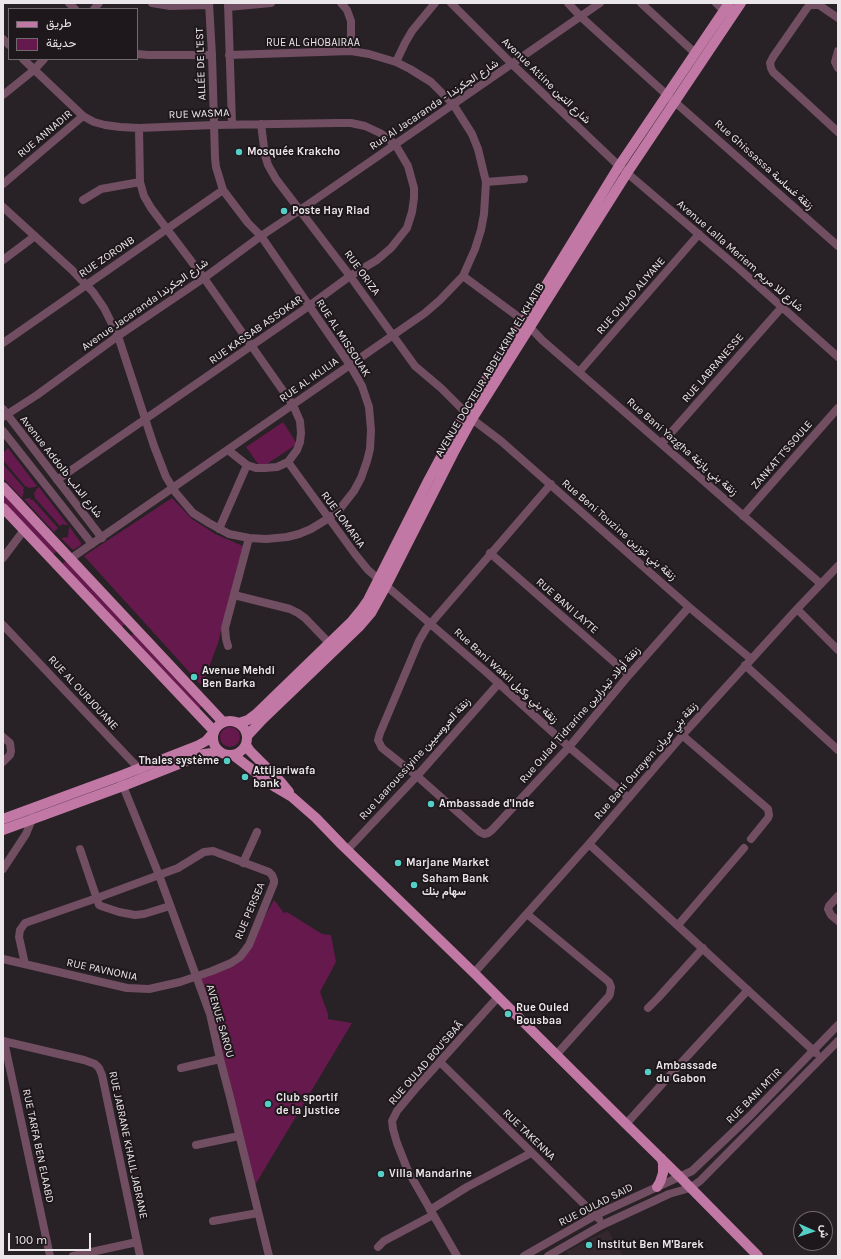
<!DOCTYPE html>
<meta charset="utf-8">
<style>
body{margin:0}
#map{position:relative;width:841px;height:1259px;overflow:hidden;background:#282125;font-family:Karla,Vazirmatn,sans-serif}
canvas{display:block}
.frame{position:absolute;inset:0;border:4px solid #ebe6e9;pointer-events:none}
.legend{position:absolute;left:8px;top:8px;width:130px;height:52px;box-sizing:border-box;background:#1e171b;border:1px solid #706a6d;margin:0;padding:5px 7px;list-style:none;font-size:12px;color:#ebe6e9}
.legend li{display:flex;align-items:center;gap:8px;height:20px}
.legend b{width:20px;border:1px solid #706a6d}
.north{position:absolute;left:793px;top:1211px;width:40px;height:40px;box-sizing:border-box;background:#1e171b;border:1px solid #706a6d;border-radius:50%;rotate:93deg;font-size:11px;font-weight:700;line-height:16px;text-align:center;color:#ebe6e9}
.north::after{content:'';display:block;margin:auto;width:14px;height:18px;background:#55cec6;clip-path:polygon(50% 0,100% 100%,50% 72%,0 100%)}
.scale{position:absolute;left:8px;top:1233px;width:83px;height:18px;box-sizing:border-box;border:2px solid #ebe6e9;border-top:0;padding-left:5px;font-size:12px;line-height:14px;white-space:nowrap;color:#ebe6e9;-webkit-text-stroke:3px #1e171b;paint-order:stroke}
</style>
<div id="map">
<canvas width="841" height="1259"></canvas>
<div class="frame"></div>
<ul class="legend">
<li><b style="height:5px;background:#c178a4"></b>طريق</li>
<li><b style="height:11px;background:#66194d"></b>حديقة</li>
</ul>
<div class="north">ش</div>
<div class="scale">100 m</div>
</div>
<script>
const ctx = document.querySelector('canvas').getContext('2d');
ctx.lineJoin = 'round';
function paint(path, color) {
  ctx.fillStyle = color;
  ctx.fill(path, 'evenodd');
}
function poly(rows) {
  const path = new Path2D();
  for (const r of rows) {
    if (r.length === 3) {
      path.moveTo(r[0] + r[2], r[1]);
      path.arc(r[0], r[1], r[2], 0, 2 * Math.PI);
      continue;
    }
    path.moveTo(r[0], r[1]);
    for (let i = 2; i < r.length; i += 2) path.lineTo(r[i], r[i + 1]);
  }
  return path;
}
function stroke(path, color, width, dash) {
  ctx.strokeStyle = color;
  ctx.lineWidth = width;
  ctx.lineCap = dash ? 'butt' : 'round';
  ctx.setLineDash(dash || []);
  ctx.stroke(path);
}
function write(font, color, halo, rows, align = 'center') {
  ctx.font = font + ' Karla,Vazirmatn,sans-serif';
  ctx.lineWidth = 4;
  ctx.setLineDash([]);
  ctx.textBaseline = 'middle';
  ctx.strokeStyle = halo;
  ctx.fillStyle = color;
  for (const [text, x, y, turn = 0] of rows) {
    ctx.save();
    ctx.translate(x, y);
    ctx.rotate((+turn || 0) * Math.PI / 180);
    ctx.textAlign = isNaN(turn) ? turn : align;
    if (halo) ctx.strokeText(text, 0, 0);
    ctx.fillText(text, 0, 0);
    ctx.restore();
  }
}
const built = poly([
 [608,1230,623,1256,568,1256,567,1251]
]);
const green = poly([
 [283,422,297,444,261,468,246,447],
 [8,448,37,486,35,487,29,488,27,486,26,487,3,460,4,452],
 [3,464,24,488,23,490,24,492,22,498,3,478],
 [39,487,68,525,65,525,63,524,60,526,35,498,34,493,36,491,36,489],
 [3,493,58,551,52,555,3,502],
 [30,498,31,500,33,500,58,528,54,532,24,499],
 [172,498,192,519,215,534,243,546,218,643,202,686,84,556],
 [69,526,81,543,81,545,73,550,61,538,68,537],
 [67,560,126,623,121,628,62,564],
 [135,632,203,705,198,709,130,637],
 [230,737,10],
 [274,900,284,913,287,912,322,934,331,935,336,962,320,992,328,1014,328,1019,352,1023,255,1185,200,979,240,960]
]);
const minor = poly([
 [69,3,75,9],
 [152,3,170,6,209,5],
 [228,3,232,124],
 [341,3,347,10,351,21,351,51],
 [451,3,512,64,619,166,737,267,838,357],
 [568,3,580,16,667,95,838,246],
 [641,3,695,53],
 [716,3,724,11],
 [228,7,271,3],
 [94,9,99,3],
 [838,18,819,5,810,5,807,8,773,57,770,63,771,68,773,72,838,132],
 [3,39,9,45],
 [838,51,835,62,838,68],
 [137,54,148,55,212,55],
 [23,59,83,116,94,122,105,125,120,127,139,128,214,125,337,123,351,123,365,126,380,133,395,144,408,166,414,188,414,198,412,212,407,228,391,248,377,260,350,276,309,306,57,480],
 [396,62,405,43,412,31,435,3],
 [3,95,34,70,44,59],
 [261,124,265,155,268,165,276,179,350,276,415,366,441,388,472,419,501,441,689,607,751,659],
 [139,128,140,182,144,196,151,208,204,278,293,405,300,421,301,433,300,442,297,450,288,462,277,467,265,468,256,468,247,465,228,450],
 [486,182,524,179],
 [3,184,83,116],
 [83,200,101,189,140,182],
 [3,207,72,270,93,292,104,308,118,336,154,446,166,477,176,493,193,513,209,523,229,534,249,538,266,539,287,537,299,534,311,529,329,518,339,510,354,491,361,478,367,461,370,449,371,430,369,407,362,386,350,365,261,236,248,223,223,190,216,167,215,158,212,55,209,3],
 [3,260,35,236],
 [463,276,524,321,542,340,697,475,821,584],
 [3,343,223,190],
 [579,372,699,234],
 [3,409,102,538],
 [3,417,37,395,118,336,204,278,261,236,300,210,600,3],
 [3,431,92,544],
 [662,443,782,307],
 [288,462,355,554,368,570,485,671,569,747,629,798],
 [551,484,426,629,419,641,380,733,378,740,382,748,417,776,480,832,484,834,488,833,492,830,569,747,629,675,689,607],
 [743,516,838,408],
 [219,529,247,465],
 [490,553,629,675],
 [3,558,24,530],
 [70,559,425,313,440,300,463,276,475,249,481,230,484,214,486,182,478,149,472,134,453,104,431,82,410,69,396,62,369,54,351,51,229,55],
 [234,595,290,609,298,613,305,618,333,647],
 [797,609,838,650],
 [3,625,142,772],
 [228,646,226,639,225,628,249,538],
 [745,665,838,750],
 [682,735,768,809,769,815,768,818,751,839],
 [3,737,10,743,11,751,10,755,3,762],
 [121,781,159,875,210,1014,220,1059,230,1097,269,1256],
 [589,844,816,1053],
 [80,849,99,905,101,906,119,912,135,915,144,914,170,906],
 [348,849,417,776,499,683],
 [243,863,257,832],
 [3,869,26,834,33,817],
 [838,896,829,906,828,909,831,915,838,921],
 [527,914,609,982,611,987,610,994,609,996,556,1055],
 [678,925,744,848],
 [3,959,127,988,149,989,180,982,212,971,231,963,240,957,249,945,274,883,274,880,272,875,269,872,213,851,204,852,178,868,97,898,25,923,20,930,19,937,25,964],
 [474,973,589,844,687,730,797,609,838,566],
 [648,1008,658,998,703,948],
 [3,1041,84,1060,95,1064,99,1068,102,1075,140,1256],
 [4,1041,50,1256],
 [440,1062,599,1219],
 [181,1068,220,1059],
 [626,1124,682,1062,748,990],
 [196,1145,239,1136],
 [430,1210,467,1187,531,1153],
 [213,1221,258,1213],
 [378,1247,384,1241,433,1215],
 [73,1256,137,1242],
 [457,1256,408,1171,397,1143,393,1129,392,1121,397,1111,417,1087,498,997],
 [524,1256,596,1215,692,1171,751,1115,838,1025],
 [548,1256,602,1225,669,1194,690,1188,700,1181,838,1041]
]);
const major = poly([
 [3,487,223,722],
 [3,508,214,731],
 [230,738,17],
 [239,723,248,720,256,714,352,621,361,610,368,600,429,479,465,412,524,321,619,166,729,3],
 [247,736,261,721,359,627,371,613,386,586,455,450,472,419,627,173,741,3],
 [246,745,250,751,280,781,289,792],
 [233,755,275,787,292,797,316,818,342,845,474,973,626,1124,680,1177,758,1256],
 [3,819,120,776,197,746,206,741,213,733],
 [3,830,123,786,204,754,220,752],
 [657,1187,660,1182,663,1173,663,1163,661,1158]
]);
const markers = [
 [239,152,4,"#55cec6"],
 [284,211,4,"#55cec6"],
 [194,677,4,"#55cec6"],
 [227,761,4,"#55cec6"],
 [245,777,4,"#55cec6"],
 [431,804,4,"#55cec6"],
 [398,863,4,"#55cec6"],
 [414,885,4,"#55cec6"],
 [508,1014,4,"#55cec6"],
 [648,1072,4,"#55cec6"],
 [268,1104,4,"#55cec6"],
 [381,1174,4,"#55cec6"],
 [589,1245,4,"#55cec6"]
];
const streetNames = [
 ["RUE AL GHOBAIRAA",313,43],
 ["ALLÉE DE L'EST",201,64,-92],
 ["Avenue Attine شارع التين",546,81,44],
 ["Rue Al Jacaranda - شارع الجكرندا",434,105,-34],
 ["RUE WASMA",199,114,-2],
 ["RUE ANNADIR",45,134,-40],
 ["Rue Ghissassa زنقة غساسة",764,165,42],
 ["Avenue Lalla Meriem شارع للا مريم",740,256,41],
 ["RUE ZORONB",107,257,-34],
 ["RUE ORIZA",362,273,54],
 ["RUE OULAD ALIYANE",631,296,-49],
 ["Avenue Jacaranda شارع الجكرندا",145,305,-35],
 ["RUE KASSAB ASSOKAR",256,330,-35],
 ["RUE AL MISSOUAK",343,338,57],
 ["RUE LABRANESSE",713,368,-49],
 ["AVENUE DOCTEUR ABDELKRIM EL KHATIB",490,370,-59],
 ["RUE AL IKLILIA",309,380,-35],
 ["Rue Bani Yazgha زنقة بني يازغة",682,447,41],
 ["ZANKAT T'SSOULE",782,455,-49],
 ["Avenue Addolb شارع الدلب",61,467,52],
 ["RUE LOMARIA",343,520,54],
 ["Rue Beni Touzine زنقة بني توزين",619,530,41],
 ["RUE BANI LAYTE",567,606,41],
 ["Rue Bani Wakil زنقة بني وكيل",506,676,42],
 ["RUE AL OURJOUANE",83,693,47],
 ["Rue Oulad Tidrarine زنقة أولاد تيدرارين",580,715,-49],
 ["Rue Laaroussiyine زنقة العروسيين",415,759,-48],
 ["Rue Bani Ourayen زنقة بني عريان",646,761,-49],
 ["RUE PERSEA",250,911,-67],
 ["RUE PAVNONIA",102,970,12],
 ["AVENUE SAROU",220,1021,74],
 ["RUE OULAD BOU'SBAÂ",426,1063,-49],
 ["RUE BANI MTIR",754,1096,-45],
 ["RUE TAKENNA",529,1135,44],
 ["RUE JABRANE KHALIL JABRANE",128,1145,78],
 ["RUE TARFA BEN ELAABD",38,1146,78],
 ["RUE OULAD SAID",596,1205,-27]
];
const poiNames = [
 ["Mosquée Krakcho",247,152],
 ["Poste Hay Riad",292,211],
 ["Avenue Mehdi",202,671],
 ["Ben Barka",202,684],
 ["Thales système",219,761,"right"],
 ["Attijariwafa",253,771],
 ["bank",253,784],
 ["Ambassade d'Inde",439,804],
 ["Marjane Market",406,863],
 ["Saham Bank",422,879],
 ["سهام بنك",422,892],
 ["Rue Ouled",516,1008],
 ["Bousbaa",516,1021],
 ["Ambassade",656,1066],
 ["du Gabon",656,1079],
 ["Club sportif",276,1098],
 ["de la justice",276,1111],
 ["Villa Mandarine",389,1174],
 ["Institut Ben M'Barek",597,1245]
];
paint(built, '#34272e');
paint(green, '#66194d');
stroke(minor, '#724e63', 8);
stroke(major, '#c178a4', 10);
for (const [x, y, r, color] of markers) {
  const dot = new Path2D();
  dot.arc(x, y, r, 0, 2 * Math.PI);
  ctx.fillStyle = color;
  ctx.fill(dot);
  stroke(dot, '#1e171b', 1.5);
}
write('11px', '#ebe6e9', '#1e171b', streetNames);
write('bold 11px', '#ebe6e9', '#1e171b', poiNames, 'left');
</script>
